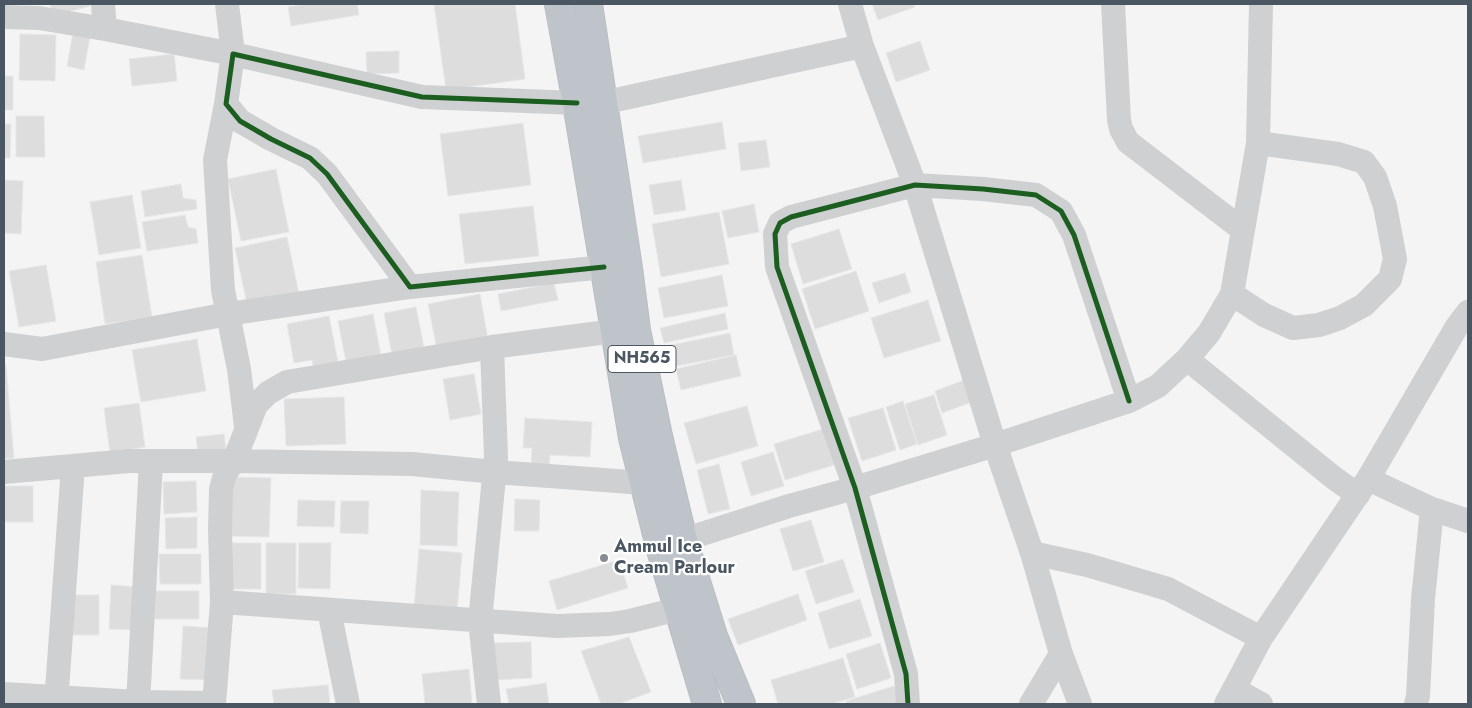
<!DOCTYPE html>
<style>
body{margin:0}
#map{position:relative;width:1472px;height:708px;overflow:hidden;background:#f4f4f4;font-family:Jost,sans-serif}
canvas{display:block}
.frame{position:absolute;inset:0;border:5px solid #4a5661;pointer-events:none}
</style>
<div id="map">
<canvas width="1472" height="708"></canvas>
<div class="frame"></div>
</div>
<script>
const ctx = document.querySelector('canvas').getContext('2d');
ctx.lineJoin = 'round';
function paint(path, color) {
  ctx.fillStyle = color;
  ctx.fill(path, 'evenodd');
}
function poly(rows) {
  const path = new Path2D();
  for (const r of rows) {
    path.moveTo(r[0], r[1]);
    for (let i = 2; i < r.length; i += 2) path.lineTo(r[i], r[i + 1]);
  }
  return path;
}
function stroke(path, color, width, dash) {
  ctx.strokeStyle = color;
  ctx.lineWidth = width;
  ctx.lineCap = dash ? 'butt' : 'round';
  ctx.setLineDash(dash || []);
  ctx.stroke(path);
}
function write(font, color, halo, rows, align = 'center') {
  ctx.font = font + ' Jost,sans-serif';
  ctx.lineWidth = 4.5;
  ctx.setLineDash([]);
  ctx.textBaseline = 'middle';
  ctx.strokeStyle = halo;
  ctx.fillStyle = color;
  for (const [text, x, y, turn = 0] of rows) {
    ctx.save();
    ctx.translate(x, y);
    ctx.rotate((+turn || 0) * Math.PI / 180);
    ctx.textAlign = isNaN(turn) ? turn : align;
    if (halo) ctx.strokeText(text, 0, 0);
    ctx.fillText(text, 0, 0);
    ctx.restore();
  }
}
const building = poly([
 [50,4,89,4,90,6,53,16,50,4],
 [306,4,357,4,359,15,291,26,288,7,306,4],
 [434,4,515,4,525,79,446,90,434,4],
 [872,4,913,4,915,7,878,20,872,4],
 [73,33,90,37,84,70,67,66,73,33],
 [20,34,56,35,55,81,19,80,20,34],
 [920,41,930,70,896,82,886,53,920,41],
 [399,51,399,73,367,74,366,52,399,51],
 [174,54,177,81,132,86,129,59,174,54],
 [4,76,13,76,13,110,4,110,4,76],
 [16,116,44,116,45,157,16,157,16,116],
 [722,122,726,149,643,163,638,136,722,122],
 [523,123,531,185,448,196,440,134,523,123],
 [4,124,11,124,10,158,4,158,4,124],
 [766,140,770,167,741,171,738,143,766,140],
 [276,169,289,232,241,241,228,179,276,169],
 [4,180,23,181,21,234,4,233,4,180],
 [681,180,686,210,654,215,649,185,681,180],
 [181,184,183,198,196,200,197,209,145,217,141,191,181,184],
 [132,195,141,248,99,255,90,202,132,195],
 [754,204,759,232,728,238,722,211,754,204],
 [533,206,539,256,465,264,459,214,533,206],
 [719,212,729,264,661,277,652,224,719,212],
 [185,215,188,227,196,229,198,243,147,251,142,222,185,215],
 [839,229,852,269,803,284,791,244,839,229],
 [287,237,299,294,247,304,235,248,287,237],
 [142,255,152,317,105,324,96,262,142,255],
 [46,265,56,321,19,327,9,271,46,265],
 [856,271,869,311,815,329,802,289,856,271],
 [905,273,911,292,879,303,872,283,905,273],
 [722,275,728,306,664,318,658,288,722,275],
 [554,283,558,300,501,311,498,294,554,283],
 [480,294,488,340,437,349,428,304,480,294],
 [928,300,941,341,884,358,871,318,928,300],
 [416,307,425,353,393,360,384,313,416,307],
 [725,313,728,329,664,343,660,328,725,313],
 [373,314,381,356,346,362,338,321,373,314],
 [329,316,339,367,314,371,312,360,294,363,287,324,329,316],
 [730,333,734,355,671,367,667,346,730,333],
 [197,339,206,391,141,402,132,350,197,339],
 [736,355,741,376,681,390,676,369,736,355],
 [4,365,6,365,14,458,4,459,4,365],
 [474,374,481,414,450,420,443,379,474,374],
 [967,379,975,401,942,413,935,391,967,379],
 [934,395,947,435,918,445,905,404,934,395],
 [344,397,346,444,286,446,284,399,344,397],
 [903,401,917,444,900,450,886,407,903,401],
 [139,403,145,447,110,453,104,408,139,403],
 [747,406,758,446,696,464,684,423,747,406],
 [883,408,896,450,862,461,848,418,883,408],
 [525,418,592,422,590,457,550,455,549,468,531,467,532,448,523,448,525,418],
 [823,429,834,465,785,480,774,444,823,429],
 [224,434,226,450,198,452,196,437,224,434],
 [773,452,784,486,751,496,741,462,773,452],
 [719,464,730,509,708,514,697,470,719,464],
 [230,477,271,478,269,537,227,536,230,477],
 [196,481,197,512,164,514,163,482,196,481],
 [4,486,33,486,33,522,4,522,4,486],
 [421,490,459,492,457,546,420,545,421,490],
 [515,499,540,500,539,531,514,531,515,499],
 [298,500,335,501,334,527,297,526,298,500],
 [341,501,369,501,368,534,340,533,341,501],
 [197,517,197,548,166,549,165,518,197,517],
 [811,520,824,562,793,571,780,529,811,520],
 [232,543,261,543,261,589,232,589,232,543],
 [266,543,296,543,296,594,266,594,266,543],
 [299,543,331,543,330,589,298,588,299,543],
 [419,549,462,553,457,612,414,608,419,549],
 [159,554,201,554,201,584,160,584,159,554],
 [843,559,854,592,816,604,805,571,843,559],
 [619,560,628,588,557,610,549,581,619,560],
 [111,585,139,587,138,630,109,629,111,585],
 [155,591,199,591,199,619,155,619,155,591],
 [798,594,807,620,738,645,728,619,798,594],
 [71,595,99,595,99,635,70,635,71,595],
 [860,599,872,636,829,649,818,613,860,599],
 [183,626,216,628,213,680,180,679,183,626],
 [629,637,651,692,618,704,601,704,581,651,629,637],
 [531,642,532,678,493,680,491,643,531,642],
 [880,643,891,678,857,689,846,654,880,643],
 [843,658,855,697,832,704,778,704,771,680,843,658],
 [469,669,472,704,425,704,422,674,469,669],
 [546,683,549,704,509,704,506,689,546,683],
 [328,685,330,704,274,704,272,690,328,685],
 [894,686,900,704,847,704,846,701,894,686]
]);
const street = poly([
 [103,4,105,29],
 [850,4,862,46,915,185,995,445,1032,553,1061,654,1080,704],
 [1113,4,1119,120,1121,129,1128,142,1243,230],
 [4,17,39,18,105,29,233,54,227,4],
 [577,103,422,97,233,54,226,104,240,121,271,139,310,158,327,174,410,287,604,267],
 [602,103,862,46],
 [226,104,215,160,223,290,239,369,246,426],
 [1232,294,1264,315,1293,328,1319,325,1340,318,1364,305,1390,279,1395,259,1385,206,1375,177,1364,162,1338,154,1258,143],
 [4,344,42,349,228,314,410,287],
 [1187,359,1334,478,1358,495],
 [4,472,129,461,234,461,256,405,268,393,287,382,492,347,615,331],
 [1368,479,1432,509],
 [683,540,789,506,855,488,995,445,1129,401,1158,386,1187,359,1209,333,1232,294,1258,143,1261,4],
 [1032,553,1087,565,1168,589,1261,638,1234,689],
 [222,602,557,626,610,624,630,621,678,609],
 [329,610,348,704],
 [1261,638,1368,479,1456,328,1468,312],
 [4,694,138,702,214,703],
 [56,704,73,466],
 [138,704,151,462],
 [214,704,222,602,220,530,221,489,225,474,234,461,412,464,495,472,644,483],
 [489,704,480,621,496,457,492,347],
 [908,704,906,674,855,488,777,267,775,234,780,223,791,217,915,185,983,189,1036,195,1061,211,1074,235,1129,401],
 [1031,704,1061,654],
 [1226,704,1234,689,1261,704],
 [1416,704,1418,696,1423,599,1432,509,1468,521]
]);
const highway = poly([
 [559,4,577,103,633,438,661,550,707,704],
 [588,4,628,268,636,330,658,436,683,540,713,636,741,704]
]);
const cycleway = poly([
 [577,103,422,97,233,54,226,104,240,121,271,139,310,158,327,174,410,287,604,267],
 [908,704,906,674,855,488,777,267,775,234,780,223,791,217,915,185,983,189,1036,195,1061,211,1074,235,1129,401]
]);
const markers = [
 [604,558,5,"#868d94"]
];
const shields = [
 [642,359,68]
];
const shieldNames = [
 ["NH565",642,359]
];
const poiNames = [
 ["Ammul Ice",614,548],
 ["Cream Parlour",614,569]
];
paint(building, '#ddddde');
stroke(building, '#e5e6e7', 1);
stroke(highway, '#b9bec3', 30);
stroke(street, '#ced0d2', 24);
stroke(highway, '#bec4c9', 28);
stroke(cycleway, '#1b5e20', 5);
for (const [x, y, r, color] of markers) {
  const dot = new Path2D();
  dot.arc(x, y, r, 0, 2 * Math.PI);
  ctx.fillStyle = color;
  ctx.fill(dot);
  stroke(dot, '#fff', 2);
}
for (const [x, y, w] of shields) {
  const box = new Path2D();
  box.roundRect(x - w / 2, y - 13.5, w, 27, 4);
  ctx.fillStyle = '#fff';
  ctx.fill(box);
  stroke(box, '#4a5661', 1);
}
write('bold 16px', '#4a5661', null, shieldNames);
write('bold 18px', '#4a5661', '#fff', poiNames, 'left');
</script>
